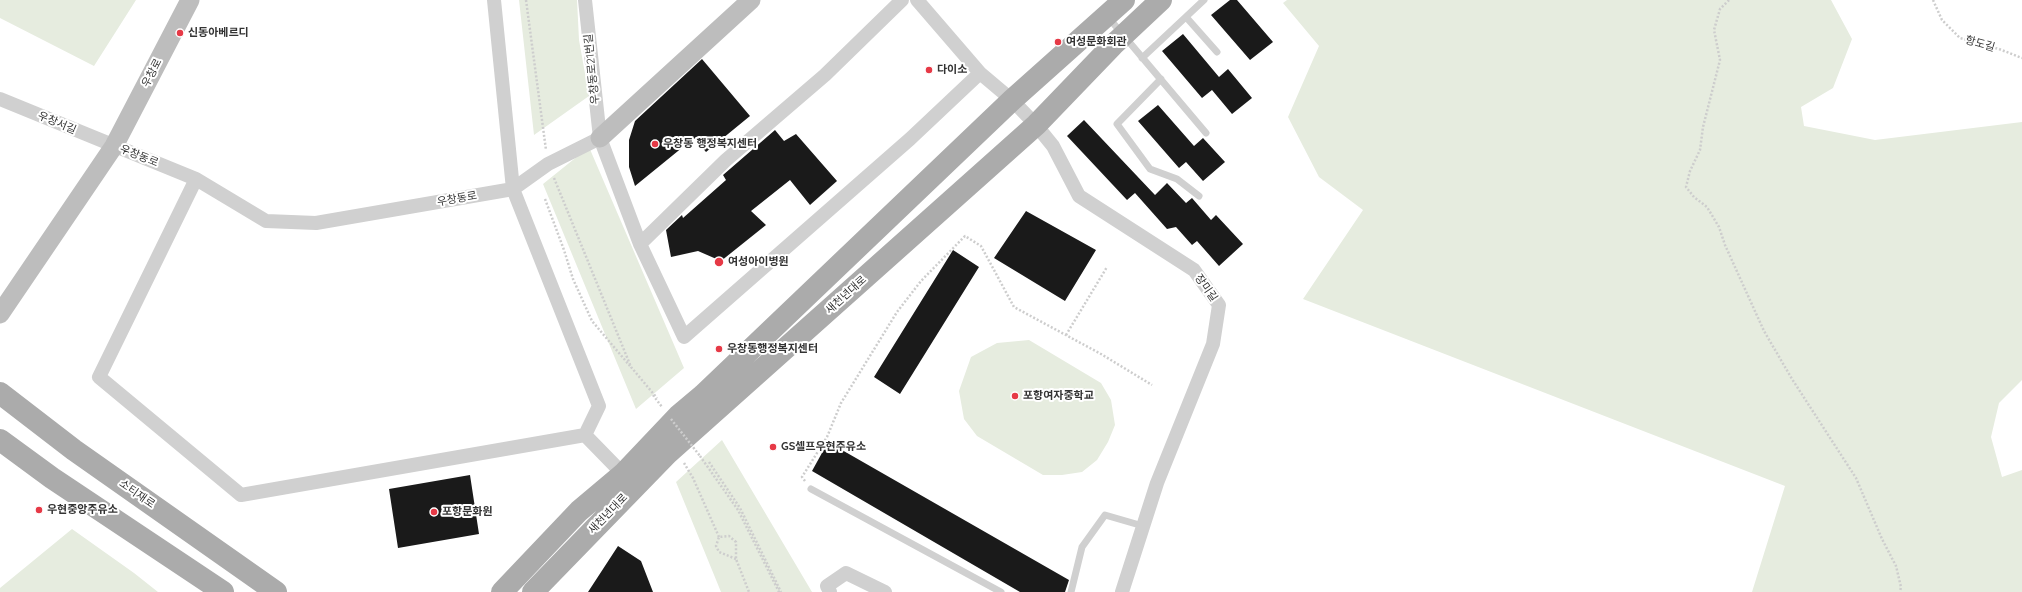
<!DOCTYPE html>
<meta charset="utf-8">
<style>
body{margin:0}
canvas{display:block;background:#fff}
</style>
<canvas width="2022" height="592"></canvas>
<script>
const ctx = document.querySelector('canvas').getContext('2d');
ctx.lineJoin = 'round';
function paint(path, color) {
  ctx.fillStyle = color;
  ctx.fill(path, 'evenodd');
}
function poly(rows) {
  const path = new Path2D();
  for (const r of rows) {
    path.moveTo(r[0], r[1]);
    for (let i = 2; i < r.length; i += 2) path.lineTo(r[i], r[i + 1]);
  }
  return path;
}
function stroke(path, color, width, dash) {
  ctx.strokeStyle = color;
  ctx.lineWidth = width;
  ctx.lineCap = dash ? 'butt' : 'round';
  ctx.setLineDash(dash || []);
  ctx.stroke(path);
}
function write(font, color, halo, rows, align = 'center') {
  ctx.font = font + ' Quicksand,"Noto Sans KR",sans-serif';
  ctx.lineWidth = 4;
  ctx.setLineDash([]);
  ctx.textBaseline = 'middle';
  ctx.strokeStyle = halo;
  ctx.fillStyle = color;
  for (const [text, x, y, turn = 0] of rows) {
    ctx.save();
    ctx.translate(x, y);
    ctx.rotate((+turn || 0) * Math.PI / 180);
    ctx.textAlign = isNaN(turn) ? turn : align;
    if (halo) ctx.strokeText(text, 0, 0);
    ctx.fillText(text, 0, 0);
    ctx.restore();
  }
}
const green = poly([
 [0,0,136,0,94,66,0,18],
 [519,0,577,0,579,40,589,96,534,135],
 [1287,0,1831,0,1852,39,1833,88,1801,107,1804,126,1875,140,2022,122,2022,380,1999,403,1991,437,2002,477,2022,470,2022,592,1752,592,1785,486,1303,299,1363,210,1319,177,1288,117,1319,46,1283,3],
 [589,147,684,368,636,409,543,184],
 [1029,340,1101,383,1111,400,1115,425,1108,442,1097,460,1082,472,1062,475,1043,475,977,436,964,419,959,391,971,357,997,343],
 [722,440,812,592,721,592,676,482],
 [72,529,134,573,158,592,0,592,0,588]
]);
const building = poly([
 [1230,0,1237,0,1273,42,1250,60,1211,15],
 [1183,34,1219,77,1228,69,1252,98,1232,114,1212,90,1202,98,1162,51],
 [702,59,750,116,706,152,694,138,635,186,629,167,629,140,635,121],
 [1158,105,1194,146,1203,138,1225,162,1203,181,1186,162,1179,168,1138,121],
 [1084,120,1155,195,1167,183,1186,203,1192,198,1211,220,1216,215,1243,244,1219,266,1197,241,1192,245,1176,227,1167,229,1135,193,1127,200,1067,136],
 [775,130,784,141,796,134,837,181,810,205,790,180,751,211,766,225,721,261,698,251,671,257,666,230,682,215,683,218,726,180,723,175],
 [1026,211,1096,250,1065,301,994,258],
 [953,250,979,267,900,394,874,377],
 [828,442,1069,580,1065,592,1020,592,812,471],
 [470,475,479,534,398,548,389,489],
 [618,546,641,561,653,592,588,592]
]);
const path = poly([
 [526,0,546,150],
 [1729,0,1720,9,1714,30,1720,60,1703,127,1700,150,1690,171,1686,187,1694,197,1707,207,1719,227,1725,245,1764,331,1792,379,1856,478,1882,539,1896,566,1901,587,1900,592],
 [1933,0,1942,20,1960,38,1999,49,2022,58],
 [554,178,631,367,657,398],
 [545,199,564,250,573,279,592,321,630,366],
 [1066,335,1107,267],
 [653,395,662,407],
 [700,456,738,510,779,592],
 [709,462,740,508,781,592],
 [684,463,693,478,719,537],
 [805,481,802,477,827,437,841,403,897,312,921,281,965,236,981,246,1014,307,1101,354,1152,385],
 [736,559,719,552,716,546,719,537,729,536,736,542,736,559,749,592]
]);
const lane = poly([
 [1108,17,1206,133],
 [1186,17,1217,52],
 [1142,58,1204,0],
 [1161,79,1117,124,1150,169,1177,179,1199,196],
 [811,489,1001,592],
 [1071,592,1082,547,1105,515,1143,526]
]);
const street = poly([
 [585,0,600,138,640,244,684,337,910,139,980,73],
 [917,0,980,73,1012,100,1036,125,1053,146,1079,196,1194,270,1219,305,1213,344,1157,483,1122,592],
 [0,99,196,179,266,221,316,223,513,189,548,164,600,138],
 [196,179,99,377,241,495,585,435,599,406,513,189,494,0],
 [640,244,726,160,825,75,902,0],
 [585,435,623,474],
 [830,592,827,586,846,573,885,592]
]);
const secondary = poly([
 [600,138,751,0],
 [0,314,114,146,190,0]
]);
const primary = poly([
 [0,393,74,450,276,592],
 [0,440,52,478,223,592],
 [502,592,579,511,623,474,678,416,703,395,1012,100,1124,0],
 [533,592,667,454,1036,125,1113,45,1161,0]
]);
const pathBridge = poly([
 [671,419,700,456]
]);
const markers = [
 [180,33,4,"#e63946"],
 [1058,42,4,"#e63946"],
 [929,70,4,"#e63946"],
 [655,144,4,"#e63946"],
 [719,262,5,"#e63946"],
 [719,349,4,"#e63946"],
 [1015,396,4,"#e63946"],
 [773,447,4,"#e63946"],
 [39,510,4,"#e63946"],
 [434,512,4,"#e63946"]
];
const poiNames = [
 ["신동아베르디",188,33],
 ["여성문화회관",1066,42],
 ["다이소",937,70],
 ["우창동 행정복지센터",663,144],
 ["여성아이병원",728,262],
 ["우창동행정복지센터",727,349],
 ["포항여자중학교",1023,396],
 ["GS셀프우현주유소",781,447],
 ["우현중앙주유소",47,510],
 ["포항문화원",442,512]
];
const streetNames = [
 ["항도길",1980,44,16],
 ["우창동로21번길",592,69,-96],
 ["우창로",152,73,-63],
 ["우창서길",57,123,23],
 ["우창동로",139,156,22],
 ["우창동로",457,199,-10],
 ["장미길",1206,288,55],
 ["새천년대로",846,295,-42],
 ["소티재로",137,494,35],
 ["새천년대로",608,514,-46]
];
paint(green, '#e6ecdf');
paint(building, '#1a1a1a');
stroke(path, '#cdcdcd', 2.5, [2, 2]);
stroke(lane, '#d0d0d0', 7);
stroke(street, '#d0d0d0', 14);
stroke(secondary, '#bdbdbd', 19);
stroke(primary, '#ababab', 22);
stroke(pathBridge, '#cdcdcd', 2.5, [2, 2]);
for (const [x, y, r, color] of markers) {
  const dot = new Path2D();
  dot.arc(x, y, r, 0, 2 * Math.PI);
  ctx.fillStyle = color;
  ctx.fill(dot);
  stroke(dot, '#fff', 1.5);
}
write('bold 11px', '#333', '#fff', poiNames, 'left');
write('11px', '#333', '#fff', streetNames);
</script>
